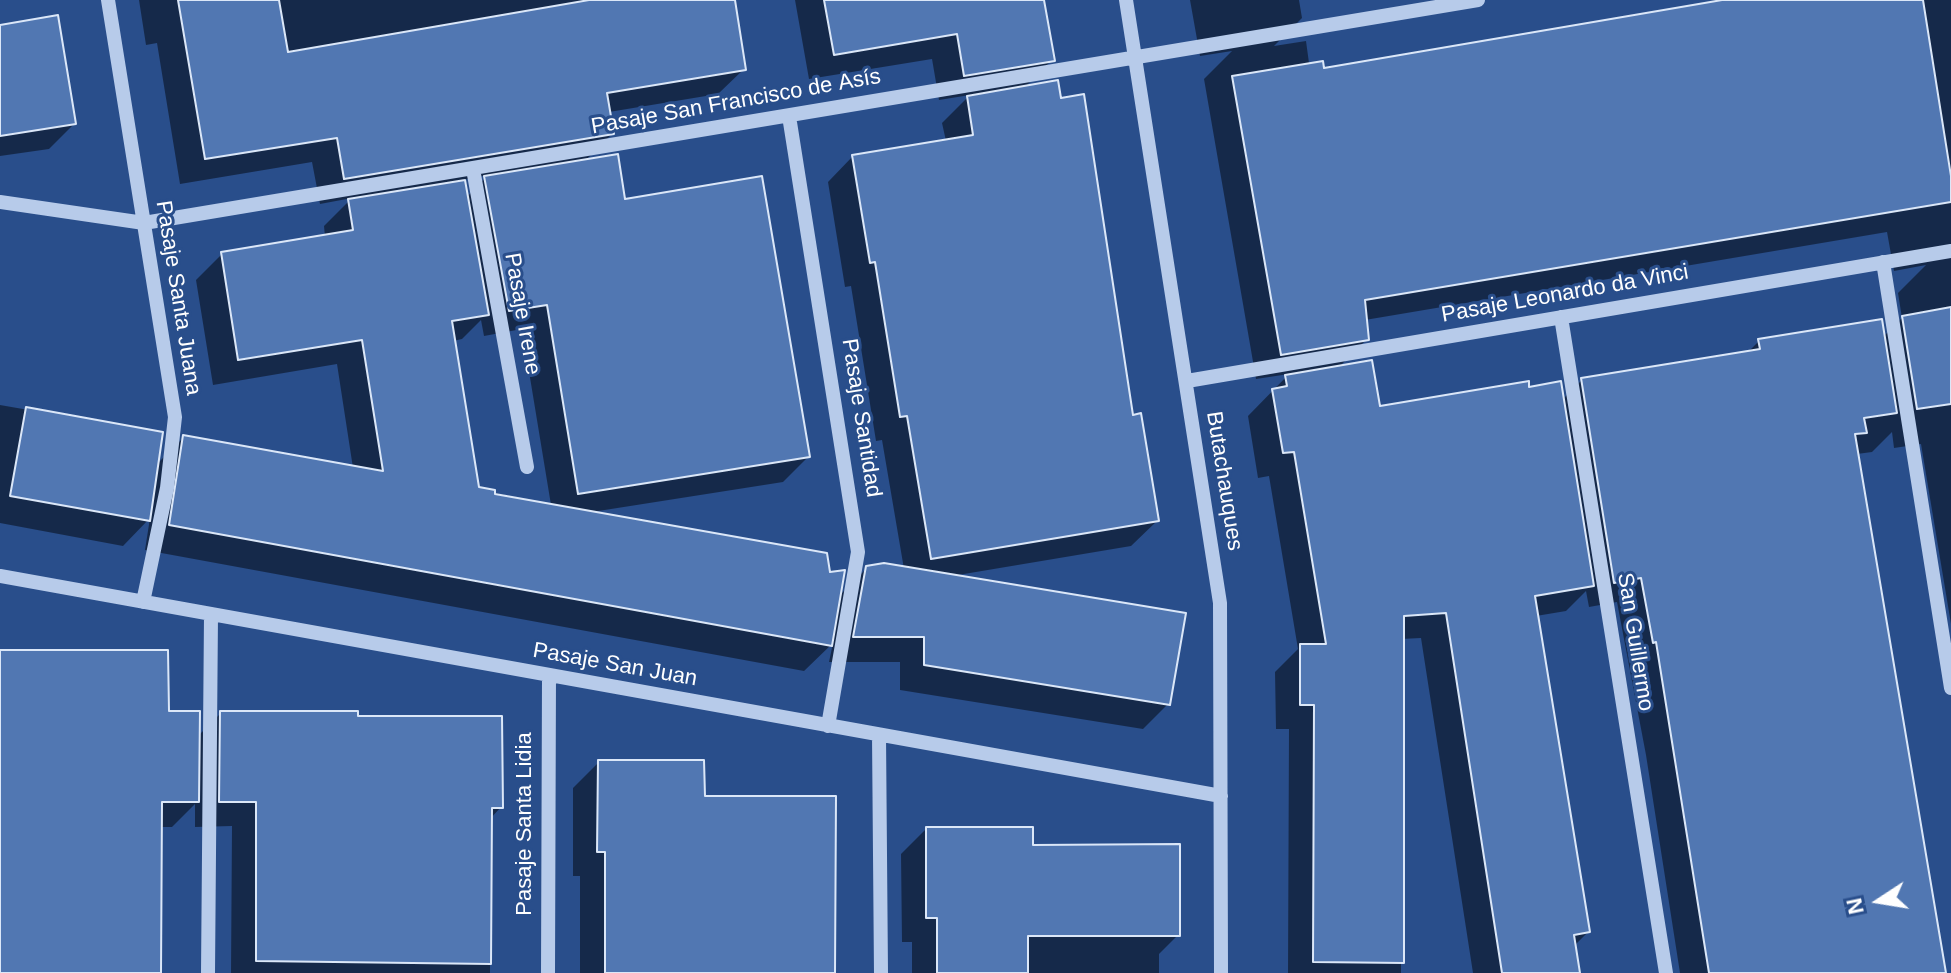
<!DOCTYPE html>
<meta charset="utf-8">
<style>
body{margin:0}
#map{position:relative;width:1951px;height:973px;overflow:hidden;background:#294e8b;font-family:Arial,sans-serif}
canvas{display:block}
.north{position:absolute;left:1839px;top:861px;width:80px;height:80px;-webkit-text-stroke:6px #294e8b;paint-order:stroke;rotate:258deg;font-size:22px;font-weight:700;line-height:32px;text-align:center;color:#fff}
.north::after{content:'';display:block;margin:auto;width:28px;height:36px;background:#fff;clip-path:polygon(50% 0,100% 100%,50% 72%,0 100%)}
</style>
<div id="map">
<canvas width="1951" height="973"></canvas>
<div class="north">N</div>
</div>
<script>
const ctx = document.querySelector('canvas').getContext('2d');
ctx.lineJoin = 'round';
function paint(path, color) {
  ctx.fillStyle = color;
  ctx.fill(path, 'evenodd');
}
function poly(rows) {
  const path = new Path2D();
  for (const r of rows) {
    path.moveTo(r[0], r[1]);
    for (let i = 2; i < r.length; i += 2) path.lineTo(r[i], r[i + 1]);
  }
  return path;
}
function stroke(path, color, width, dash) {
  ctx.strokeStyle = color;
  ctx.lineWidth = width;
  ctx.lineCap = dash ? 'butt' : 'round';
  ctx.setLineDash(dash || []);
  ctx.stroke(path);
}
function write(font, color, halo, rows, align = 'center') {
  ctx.font = font + ' Arial,sans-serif';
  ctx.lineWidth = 6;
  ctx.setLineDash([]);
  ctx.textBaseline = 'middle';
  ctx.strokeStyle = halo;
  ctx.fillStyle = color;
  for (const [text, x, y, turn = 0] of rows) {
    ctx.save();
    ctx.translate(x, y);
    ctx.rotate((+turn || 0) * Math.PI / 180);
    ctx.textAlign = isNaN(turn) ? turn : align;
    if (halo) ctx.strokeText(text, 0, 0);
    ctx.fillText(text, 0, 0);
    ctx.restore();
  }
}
const shadow = poly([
 [139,0,733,0,744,69,718,94,609,112,612,134,584,162,624,201,808,457,783,482,592,512,829,574,838,597,867,568,904,569,882,440,876,441,851,286,845,287,828,182,853,156,946,141,942,123,970,95,939,100,932,59,809,79,795,0,1042,0,1052,60,1024,88,1132,417,1157,521,1131,546,958,575,1168,704,1143,729,900,690,900,662,829,662,833,643,804,671,145,550,150,518,123,546,0,523,0,405,161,433,156,465,184,437,353,468,337,364,213,385,196,280,222,254,325,237,324,226,352,198,320,204,312,162,180,184,157,43,146,45],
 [488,175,466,198,463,180],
 [481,320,484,336,522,329,551,505,477,489,453,341,462,339],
 [1190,0,1299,0,1302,18,1274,46,1306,41,1309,63,1322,70,1731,0,1951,0,1951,624,1921,444,1894,448,1892,432,1872,452,1857,454,1943,973,1680,973,1646,755,1617,602,1589,607,1586,591,1566,611,1536,616,1588,932,1574,946,1578,973,1473,973,1421,638,1401,639,1401,973,1288,973,1289,729,1276,729,1275,672,1298,649,1269,476,1258,478,1248,416,1289,374,1256,379,1204,79,1232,51,1200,56],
 [1887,232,1894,271,1926,265,1898,293,1902,318,1883,337,1759,341,1747,353,1582,380,1562,400,1528,389,1378,408,1339,367,1367,339,1365,320],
 [0,27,74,124,49,149,0,156],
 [0,652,167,713,198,736,221,713,356,718,501,807,490,819,490,973,231,973,232,826,195,827,195,804,172,827,160,827,160,973,0,973],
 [599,762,833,973,580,973,580,876,573,876,573,788],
 [926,829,1031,847,1178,935,1159,954,1159,973,912,973,912,942,902,942,901,854]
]);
const building = poly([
 [178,0,279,0,288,52,589,0,735,0,746,70,607,93,614,134,344,179,337,138,205,159,178,0],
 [824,0,1044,0,1055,61,964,76,957,34,834,55,824,0],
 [1722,0,1923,0,1951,176,1951,202,1365,300,1369,340,1281,355,1232,76,1323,61,1324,68,1722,0],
 [58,15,76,124,0,136,0,25,58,15],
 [1058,80,1061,98,1084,94,1133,415,1141,413,1159,521,931,559,907,416,900,417,875,262,870,263,852,155,973,135,967,96,1058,80],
 [618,154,625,199,762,176,810,457,578,494,547,305,509,311,484,176,618,154],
 [465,180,489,315,452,321,479,487,495,490,495,494,827,553,830,572,845,570,832,646,169,525,183,435,383,471,362,340,238,360,221,252,353,230,348,199,465,180],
 [1951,307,1951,404,1917,409,1902,316,1951,307],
 [1882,319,1897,413,1864,418,1867,433,1855,434,1946,973,1709,973,1656,642,1653,643,1641,578,1614,583,1581,378,1760,349,1758,339,1882,319],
 [1372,360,1380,406,1529,381,1529,387,1561,381,1594,586,1535,596,1590,932,1574,935,1580,973,1502,973,1446,613,1404,616,1404,963,1313,962,1314,705,1300,705,1300,644,1326,644,1294,452,1283,453,1272,389,1287,386,1285,375,1372,360],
 [26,407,163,432,150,521,10,496,26,407],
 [884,563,1186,613,1170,705,924,665,924,637,853,637,866,566,884,563],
 [0,650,168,650,169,711,200,711,199,802,162,802,161,973,0,973,0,650],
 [220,711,358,711,358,716,502,716,503,808,492,808,491,964,256,961,256,802,219,802,220,711],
 [598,760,704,760,705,796,836,796,835,973,605,973,605,852,597,852,598,760],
 [926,827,1033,827,1033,845,1180,844,1180,936,1028,936,1028,973,937,973,937,918,926,918,926,827]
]);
const minor = poly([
 [108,0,175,417,167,488,143,602],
 [1126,0,1220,603,1221,973],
 [789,116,858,552,828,726],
 [473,169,527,467],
 [0,202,144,223,1478,0],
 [1883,262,1951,688],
 [1561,317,1666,973],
 [1187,381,1951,251],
 [0,576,1221,796],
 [879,735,881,973],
 [208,973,211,615],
 [548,973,549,675]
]);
const streetNames = [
 ["Pasaje San Francisco de Asís",736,102,-10],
 ["Pasaje Leonardo da Vinci",1565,294,-10],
 ["Pasaje Santa Juana",178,298,81],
 ["Pasaje Irene",522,314,80],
 ["Pasaje Santidad",861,418,81],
 ["Butachauques",1224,481,81],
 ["San Guillermo",1635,642,81],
 ["Pasaje San Juan",615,665,10],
 ["Pasaje Santa Lidia",525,824,-90]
];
paint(shadow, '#0007');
paint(building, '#5177b2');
stroke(building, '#dbe7f8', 2);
stroke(minor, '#b7cbea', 14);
write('22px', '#fff', '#294e8b', streetNames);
</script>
